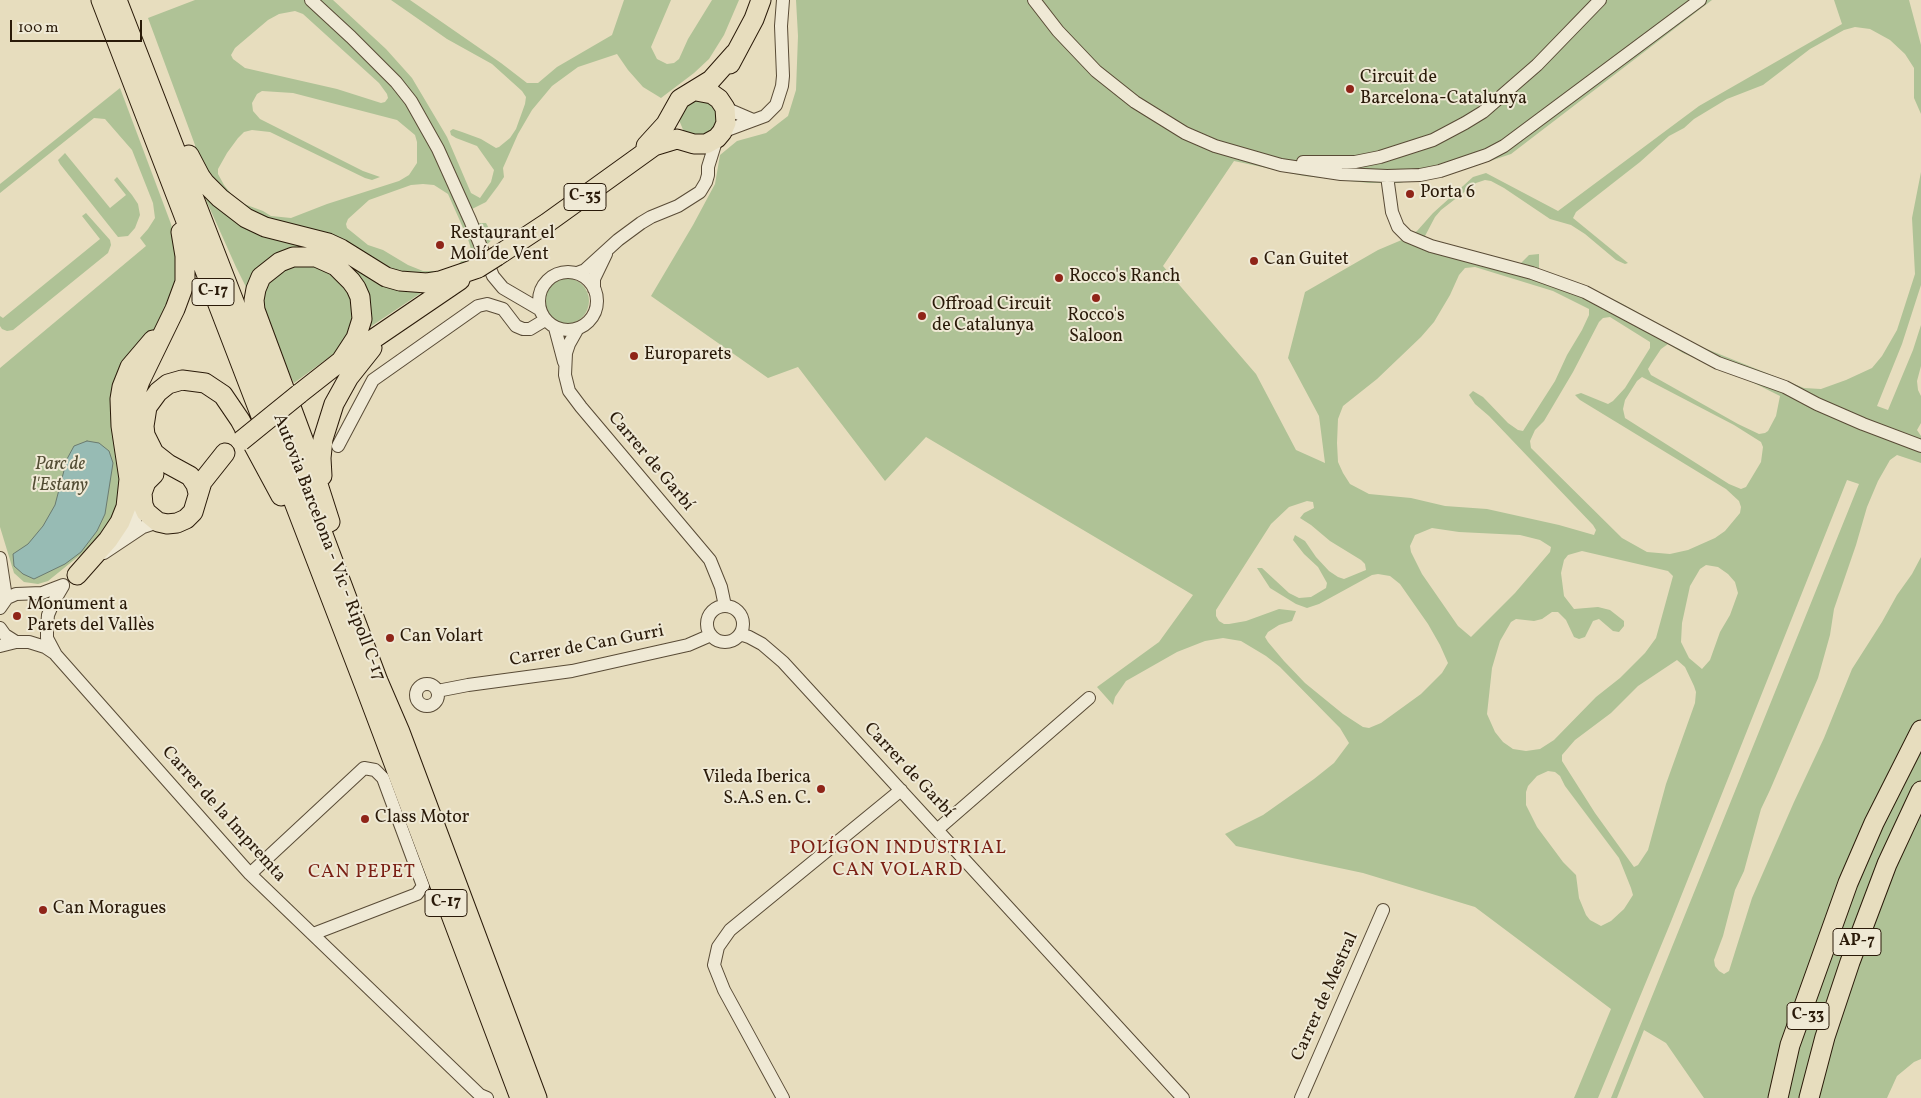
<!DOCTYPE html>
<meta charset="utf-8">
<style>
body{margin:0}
#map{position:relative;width:1921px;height:1098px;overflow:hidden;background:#e7ddbe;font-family:Vollkorn,serif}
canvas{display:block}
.scale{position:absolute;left:10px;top:20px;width:132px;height:22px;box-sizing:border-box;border:2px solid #2a1a09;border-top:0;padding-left:6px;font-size:15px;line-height:18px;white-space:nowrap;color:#2a1a09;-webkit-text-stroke:4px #efe9d5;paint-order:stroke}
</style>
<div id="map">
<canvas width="1921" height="1098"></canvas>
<div class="scale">100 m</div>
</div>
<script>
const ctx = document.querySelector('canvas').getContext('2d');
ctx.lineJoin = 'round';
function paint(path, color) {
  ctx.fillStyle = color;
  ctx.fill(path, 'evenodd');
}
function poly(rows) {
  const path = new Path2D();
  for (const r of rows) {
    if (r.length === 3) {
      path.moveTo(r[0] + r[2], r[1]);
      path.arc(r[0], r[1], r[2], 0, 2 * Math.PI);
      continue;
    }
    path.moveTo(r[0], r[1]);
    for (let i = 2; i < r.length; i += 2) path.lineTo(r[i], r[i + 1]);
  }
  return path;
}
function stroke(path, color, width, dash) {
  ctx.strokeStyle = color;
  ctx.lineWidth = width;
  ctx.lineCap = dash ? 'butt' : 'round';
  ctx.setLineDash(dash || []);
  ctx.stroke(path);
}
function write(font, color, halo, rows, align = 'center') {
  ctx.font = font + ' Vollkorn,serif';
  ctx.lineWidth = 4;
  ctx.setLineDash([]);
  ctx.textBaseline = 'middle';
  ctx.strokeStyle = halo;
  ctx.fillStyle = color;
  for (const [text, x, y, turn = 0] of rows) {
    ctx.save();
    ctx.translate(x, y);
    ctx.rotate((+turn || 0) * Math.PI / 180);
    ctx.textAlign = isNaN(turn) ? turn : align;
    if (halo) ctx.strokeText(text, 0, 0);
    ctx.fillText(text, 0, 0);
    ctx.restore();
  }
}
const green = poly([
 [195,0,333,0,386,49,412,78,447,137,471,193,480,198,491,182,494,170,477,146,456,138,451,135,450,131,453,129,462,132,481,139,496,148,499,147,510,138,516,129,525,104,526,97,522,91,492,64,447,39,391,0,410,0,501,63,527,83,538,83,557,67,612,35,624,0,671,0,651,47,657,59,667,64,674,63,679,59,688,39,712,0,739,0,724,35,709,59,694,73,661,98,643,87,628,70,617,54,578,67,552,86,532,110,518,134,503,168,504,177,498,186,486,202,472,209,478,223,486,223,494,238,469,261,373,325,294,383,236,267,202,191,195,145,148,18],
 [295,11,303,14,379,83,387,94,388,98,385,102,381,103,337,89,245,68,233,59,231,55,235,48,268,20,279,14],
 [262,91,293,93,397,120,415,135,417,142,417,163,409,175,399,181,327,204,291,218,271,216,263,211,244,204,232,195,224,185,218,174,218,169,227,153,238,138,244,132,252,130,270,132,365,178,372,180,380,177,363,171,260,119,253,111,252,103,257,94],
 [423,184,434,185,448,194,468,239,471,249,467,255,454,269,450,271,423,271,408,265,383,250,368,245,347,228,346,224,348,219,369,200,411,185],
 [796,0,1712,0,1511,154,1466,169,1399,183,1369,183,1304,176,1234,161,1163,266,1256,374,1296,450,1325,463,1319,416,1288,358,1305,292,1378,250,1404,239,1417,231,1433,213,1473,177,1486,173,1558,211,1699,106,1842,24,1834,0,1909,0,1921,45,1921,114,1914,98,1914,68,1905,54,1890,40,1870,29,1855,27,1844,30,1810,49,1763,85,1727,99,1694,119,1684,128,1669,136,1640,162,1576,212,1573,218,1628,263,1625,264,1616,260,1585,234,1571,225,1550,219,1504,188,1491,181,1485,180,1476,183,1441,210,1435,217,1425,236,1427,239,1520,264,1529,255,1539,254,1539,269,1606,298,1617,301,1699,346,1804,388,1821,389,1846,380,1872,368,1882,356,1897,330,1915,274,1912,218,1921,172,1921,285,1902,344,1877,406,1888,410,1913,350,1921,325,1921,366,1917,381,1918,390,1921,396,1921,423,1917,430,1921,436,1921,463,1897,455,1890,460,1878,481,1867,507,1856,545,1834,609,1830,635,1818,678,1770,790,1761,809,1744,871,1735,890,1723,936,1714,960,1715,966,1719,971,1724,974,1729,971,1752,898,1794,802,1824,738,1852,669,1882,622,1897,595,1912,574,1921,557,1921,1059,1914,1062,1897,1076,1887,1098,1704,1098,1666,1043,1644,1030,1617,1098,1611,1098,1859,484,1847,480,1670,924,1598,1098,1574,1098,1611,1009,1475,907,1363,873,1236,846,1225,834,1263,815,1314,779,1334,763,1349,743,1340,728,1280,667,1266,656,1241,641,1223,638,1205,641,1177,652,1126,681,1115,697,1113,705,1097,687,1159,642,1193,595,926,437,885,481,798,367,768,378,651,296,693,225,715,184,720,155,737,141,766,133,788,116,796,90,798,36],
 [1475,267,1553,291,1589,309,1589,315,1582,330,1567,355,1555,381,1523,431,1518,430,1508,423,1483,397,1473,391,1469,395,1475,404,1489,416,1593,525,1596,530,1594,535,1559,525,1487,509,1445,506,1411,498,1369,494,1350,484,1343,473,1338,462,1337,443,1338,419,1343,406,1377,379,1421,337,1434,322,1450,295,1459,275,1465,268],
 [1610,317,1650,342,1650,348,1625,388,1613,401,1608,404,1581,393,1575,395,1580,400,1726,489,1739,501,1741,507,1740,513,1725,531,1715,538,1688,550,1670,554,1647,552,1622,538,1531,448,1530,441,1535,430,1544,421,1573,372,1599,322,1603,318],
 [1668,344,1683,353,1752,382,1780,396,1776,416,1768,431,1765,433,1759,434,1738,424,1651,375,1648,369,1651,364,1661,349],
 [1642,377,1734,425,1761,442,1763,447,1761,462,1746,487,1741,489,1729,484,1625,418,1623,409,1625,400,1637,381],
 [1307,501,1313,502,1314,508,1304,513,1300,518,1311,525,1330,541,1361,560,1365,564,1366,570,1344,579,1338,577,1329,571,1316,557,1305,541,1295,535,1293,540,1304,554,1318,567,1327,583,1326,588,1311,597,1299,598,1289,593,1262,568,1257,568,1270,588,1296,604,1307,608,1319,604,1372,575,1378,574,1390,576,1400,584,1428,624,1440,645,1448,663,1442,673,1421,694,1381,723,1369,728,1363,727,1343,714,1305,683,1284,661,1268,642,1265,637,1268,632,1279,625,1292,621,1296,611,1279,609,1246,621,1229,624,1224,624,1219,621,1216,616,1216,610,1271,524,1289,507],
 [1432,528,1459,532,1520,535,1540,540,1551,547,1550,552,1515,593,1471,637,1458,626,1422,574,1411,552,1410,546,1415,535],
 [1582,551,1668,571,1673,576,1656,638,1645,653,1620,678,1596,697,1554,740,1540,749,1526,751,1513,749,1503,742,1495,732,1487,714,1492,668,1500,641,1511,622,1516,619,1534,621,1542,619,1552,612,1558,612,1566,620,1574,637,1579,639,1585,637,1593,621,1599,619,1613,631,1619,632,1624,626,1624,621,1610,610,1598,607,1574,609,1564,596,1561,573,1564,560,1568,555],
 [1706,565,1718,567,1728,574,1735,582,1738,593,1730,615,1720,632,1710,660,1702,669,1689,658,1681,642,1682,623,1690,586,1700,569],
 [1677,660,1685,667,1694,686,1696,692,1695,703,1666,784,1648,850,1638,865,1634,867,1595,813,1562,761,1562,755,1575,740,1611,713,1638,686],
 [1548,771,1555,772,1560,776,1565,786,1619,858,1631,888,1633,895,1624,909,1611,921,1601,926,1590,920,1586,915,1579,898,1576,875,1563,862,1537,827,1526,805,1526,792,1528,786,1537,776],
 [120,88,171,224,178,255,174,297,121,475,120,501,111,522,100,539,48,581,38,584,24,582,14,573,0,527,0,368,146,246,140,238,148,229,155,218,153,203,132,150,105,119,94,118,0,193,0,184],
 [693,98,714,101,722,121,703,139,684,132,679,120,679,113],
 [65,153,110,208,126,195,114,180,117,177,132,195,138,204,140,215,135,228,128,236,118,237,60,164,58,160],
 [86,213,110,240,111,245,108,253,13,330,7,331,2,329,0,326,0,316,3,318,100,239,82,216],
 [566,301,23]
]);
const water = poly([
 [87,441,99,443,109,451,113,463,105,514,97,531,81,552,65,564,34,579,23,574,14,566,13,554,28,544,43,526,55,505,67,459,74,446,87,441]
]);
const minor = poly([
 [311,0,351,37,396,82,411,101,438,149,470,220,493,276,503,288,539,309],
 [1034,0,1058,31,1096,71,1135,102,1185,133,1215,146,1281,165,1341,174,1387,176,1420,175,1440,171,1487,155,1504,146,1700,0],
 [725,108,753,120],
 [722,132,765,116,776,105,782,86,783,76,781,26,783,0],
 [1303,162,1355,162,1380,157,1433,140,1465,123,1483,112,1537,65,1600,0],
 [1387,176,1392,212,1398,227,1407,236,1431,246,1532,273,1585,292,1718,363,1785,387,1817,404,1863,424,1921,446],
 [568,301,29],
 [577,273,585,270,618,240,641,223,651,217,678,206,700,192,706,182,708,175,708,167,717,138],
 [594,289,594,279,606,254],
 [555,328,564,362],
 [578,328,569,344,566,353,565,375,569,391,581,407,710,560,721,587,725,606],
 [338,446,373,380,478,306,487,304,503,309,516,326,523,329,530,329,545,320],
 [123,535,133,523,143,505],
 [104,553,143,527,158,522],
 [0,558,5,591,3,603],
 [63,586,53,603,48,615,47,627,47,638,56,655,250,874,480,1095,487,1098],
 [725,624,18],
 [0,608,7,598,16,594,42,593,63,585],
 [0,628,5,635,16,642],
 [740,634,749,637,762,644,783,662,1183,1098],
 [0,646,16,642,29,642,45,647,54,653],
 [427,695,11],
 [437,691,468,685,572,671,688,645,711,635],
 [938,829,1089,698],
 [250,874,364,768,375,770,383,778,423,886,417,894,313,934],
 [783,1098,724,990,714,965,718,947,730,930,901,790],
 [1301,1098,1383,910]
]);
const highway = poly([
 [101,0,364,684,520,1098],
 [117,0,285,433,378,681,400,732,537,1098],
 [730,64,754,19,761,0],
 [646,146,666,124,680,99,711,80,735,53],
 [189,155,200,176,205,183,220,198,246,218,265,227,328,243,341,249,386,277,400,281,427,283,440,281,478,268],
 [497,256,547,223,654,146,677,139,694,144,706,144,717,138,722,132,726,123,725,108,719,99,712,94,696,91],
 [299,394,341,361,460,280],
 [154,474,146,482,142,493,143,505,146,512,158,522,167,524,177,523,186,519,193,512,202,482,225,453],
 [322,476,321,458,323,439,334,404,349,377,372,348],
 [146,482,145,463,134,435,131,414,134,398,140,381,175,309,185,282,185,256,181,232],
 [198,493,196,485,190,476,168,464,154,453,145,435,144,426,147,407,158,392,168,384,182,380,205,383,223,395,240,420,281,496],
 [330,522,307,450,255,310,254,300,256,289,261,277,280,262,293,257,316,257,336,266,351,281,356,288,360,297,362,319,356,338,341,361],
 [77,575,108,540,120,522,126,507,129,479,121,426,120,399,122,387,130,367,153,340],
 [1778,1098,1790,1045,1848,883,1874,823,1921,730],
 [1809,1098,1825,1037,1850,962,1887,864,1921,791]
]);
const highwayBridge = poly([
 [478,268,497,256],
 [241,441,299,394]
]);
const markers = [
 [1350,89,5,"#8f2418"],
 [1410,194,5,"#8f2418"],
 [440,245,5,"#8f2418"],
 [1254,261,5,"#8f2418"],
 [1059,278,5,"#8f2418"],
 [1096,298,5,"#8f2418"],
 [922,316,5,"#8f2418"],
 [634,356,5,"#8f2418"],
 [17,616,5,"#8f2418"],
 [390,638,5,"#8f2418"],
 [821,789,5,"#8f2418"],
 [365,819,5,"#8f2418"],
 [43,910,5,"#8f2418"]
];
const shields = [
 [585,197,42],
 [213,292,42],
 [446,903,42],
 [1857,942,48],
 [1808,1016,42]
];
const shieldNames = [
 ["C-35",585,197],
 ["C-17",213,292],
 ["C-17",446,903],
 ["AP-7",1857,942],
 ["C-33",1808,1016]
];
const poiNames = [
 ["Circuit de",1360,79],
 ["Barcelona-Catalunya",1360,100],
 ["Porta 6",1420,194],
 ["Restaurant el",450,235],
 ["Molí de Vent",450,256],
 ["Can Guitet",1264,261],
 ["Rocco's Ranch",1069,278],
 ["Offroad Circuit",932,306],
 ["de Catalunya",932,327],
 ["Rocco's",1096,317,"center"],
 ["Saloon",1096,338,"center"],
 ["Europarets",644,356],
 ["Monument a",27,606],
 ["Parets del Vallès",27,627],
 ["Can Volart",400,638],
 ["Vileda Iberica",811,779,"right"],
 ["S.A.S en. C.",811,800,"right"],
 ["Class Motor",375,819],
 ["Can Moragues",53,910]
];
const streetNames = [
 ["Carrer de Garbí",650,462,50],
 ["Autovia Barcelona - Vic - Ripoll C-17",328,548,69],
 ["Carrer de Can Gurri",587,647,-11],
 ["Carrer de Garbí",908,771,47],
 ["Carrer de la Impremta",223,815,48],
 ["Carrer de Mestral",1326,997,-66]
];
const parkNames = [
 ["Parc de",60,466],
 ["l'Estany",60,487]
];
const neighbourhoodNames = [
 ["POLÍGON INDUSTRIAL",898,850],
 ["CAN VOLARD",898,872],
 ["CAN PEPET",362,874]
];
paint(green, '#afc296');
paint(water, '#97bbb4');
stroke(water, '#6b7b70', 1);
stroke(minor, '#594b36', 14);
stroke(highway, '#2a1a09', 21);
stroke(minor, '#efe9d5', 12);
stroke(highway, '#e7ddbe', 19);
stroke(highwayBridge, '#2a1a09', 21, []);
stroke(highwayBridge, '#e7ddbe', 19);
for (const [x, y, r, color] of markers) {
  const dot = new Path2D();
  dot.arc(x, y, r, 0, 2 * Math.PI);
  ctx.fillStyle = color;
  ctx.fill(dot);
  stroke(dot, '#efe9d5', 2);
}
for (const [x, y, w] of shields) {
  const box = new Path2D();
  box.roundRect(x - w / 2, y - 13.5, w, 27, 4);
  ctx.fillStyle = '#efe9d5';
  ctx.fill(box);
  stroke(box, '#2a1a09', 1);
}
write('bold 16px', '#2a1a09', null, shieldNames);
write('18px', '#2a1a09', '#efe9d5', poiNames, 'left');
write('18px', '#2a1a09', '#efe9d5', streetNames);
write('italic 18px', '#524c33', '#efe9d5', parkNames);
ctx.letterSpacing = '1px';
write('19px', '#7a1f14', '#efe9d5', neighbourhoodNames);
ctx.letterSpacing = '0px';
</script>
